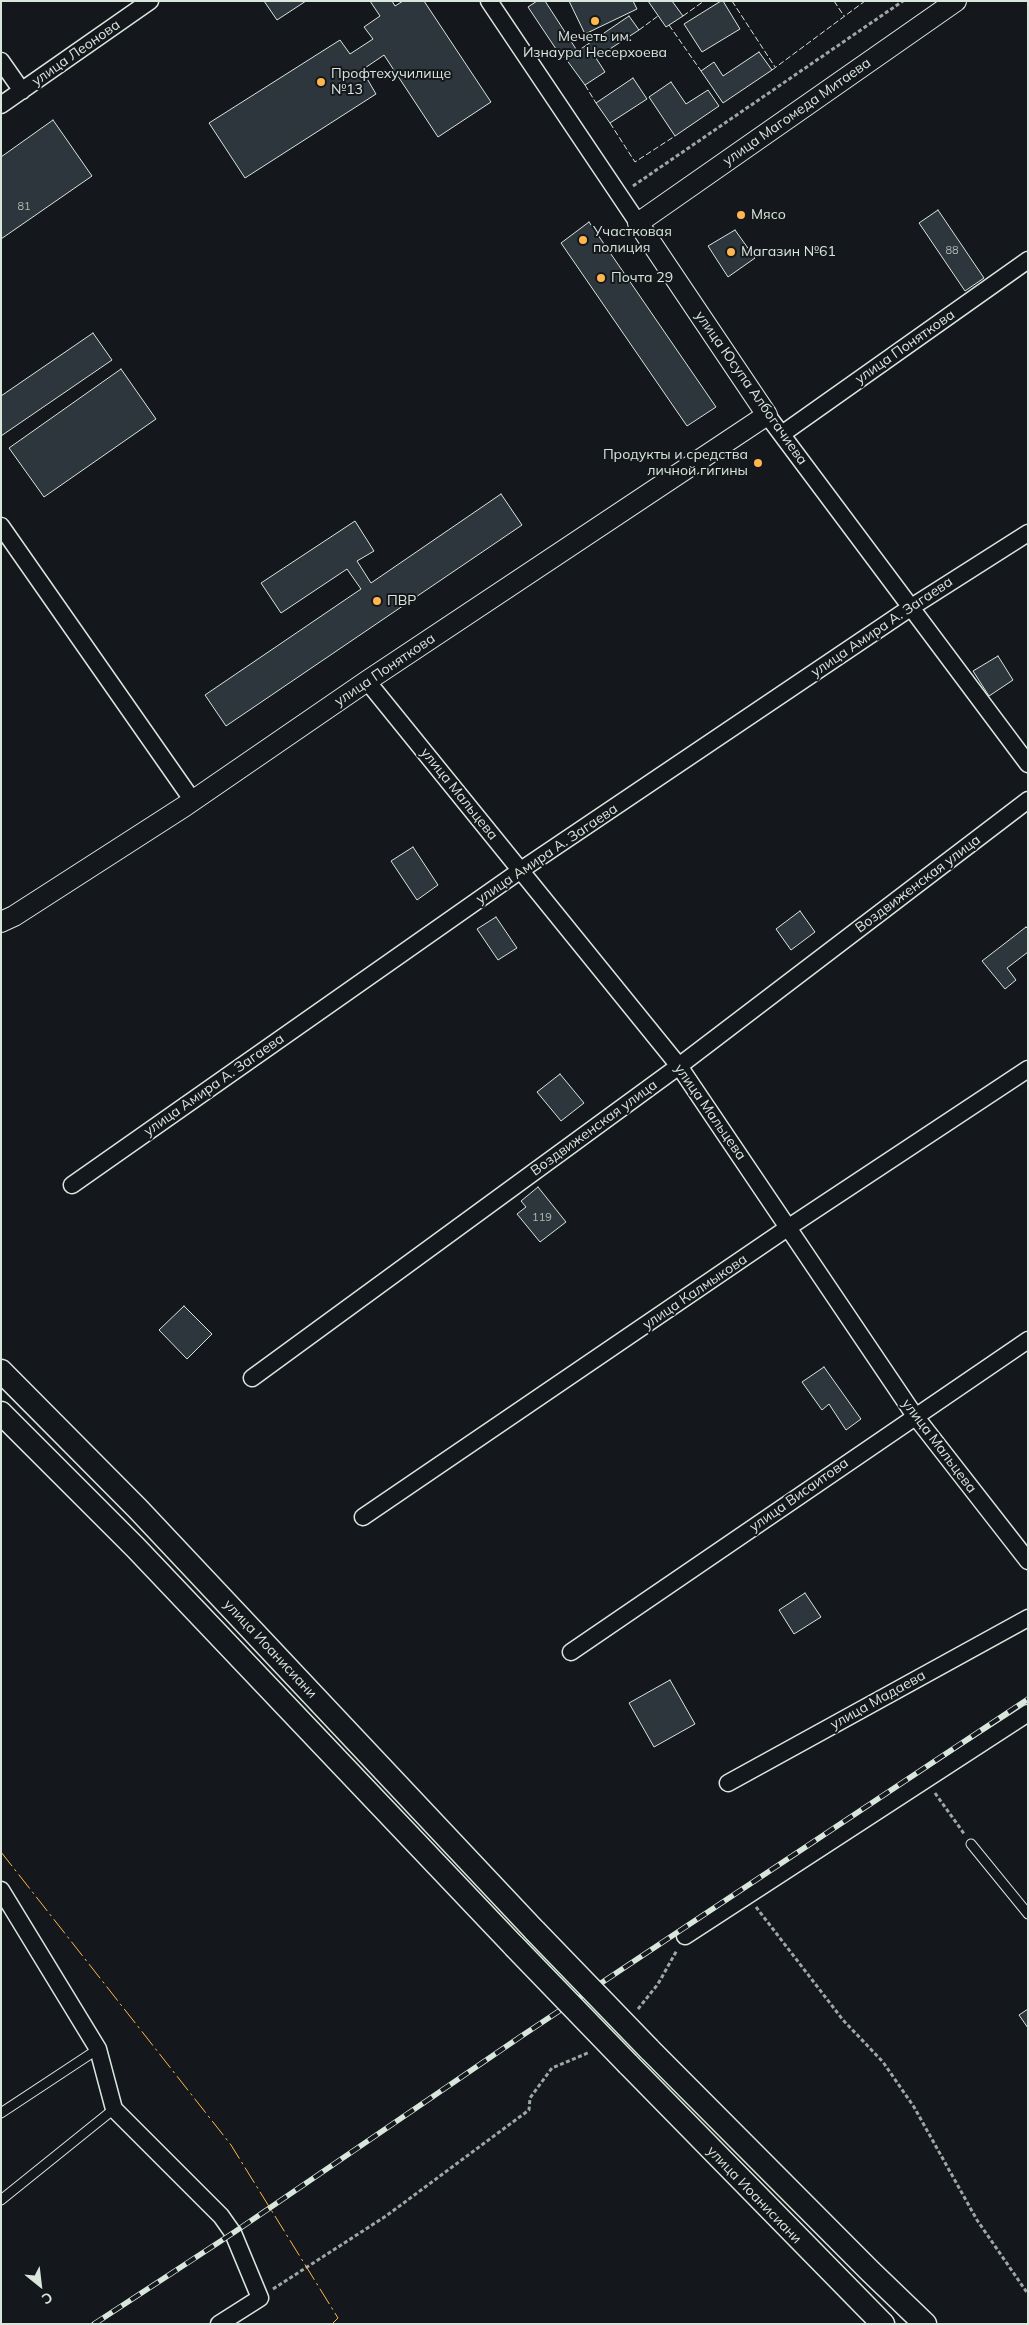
<!DOCTYPE html>
<meta charset="utf-8">
<style>
body{margin:0}
#map{position:relative;width:1029px;height:2325px;overflow:hidden;background:#14181c;font-family:Mulish,sans-serif}
canvas{display:block}
.frame{position:absolute;inset:0;border:2px solid #d8e6dc;pointer-events:none}
.north{position:absolute;left:15px;top:2260px;width:50px;height:50px;-webkit-text-stroke:4px #14181c;paint-order:stroke;rotate:151deg;font-size:14px;font-weight:700;line-height:20px;text-align:center;color:#d8e6dc}
.north::after{content:'';display:block;margin:auto;width:18px;height:22px;background:#d8e6dc;clip-path:polygon(50% 0,100% 100%,50% 72%,0 100%)}
</style>
<div id="map">
<canvas width="1029" height="2325"></canvas>
<div class="frame"></div>
<div class="north">С</div>
</div>
<script>
const ctx = document.querySelector('canvas').getContext('2d');
ctx.lineJoin = 'round';
function paint(path, color) {
  ctx.fillStyle = color;
  ctx.fill(path, 'evenodd');
}
function poly(rows) {
  const path = new Path2D();
  for (const r of rows) {
    path.moveTo(r[0], r[1]);
    for (let i = 2; i < r.length; i += 2) path.lineTo(r[i], r[i + 1]);
  }
  return path;
}
function stroke(path, color, width, dash) {
  ctx.strokeStyle = color;
  ctx.lineWidth = width;
  ctx.lineCap = dash ? 'butt' : 'round';
  ctx.setLineDash(dash || []);
  ctx.stroke(path);
}
function write(font, color, halo, rows, align = 'center') {
  ctx.font = font + ' Mulish,sans-serif';
  ctx.lineWidth = 4;
  ctx.setLineDash([]);
  ctx.textBaseline = 'middle';
  ctx.strokeStyle = halo;
  ctx.fillStyle = color;
  for (const [text, x, y, turn = 0] of rows) {
    ctx.save();
    ctx.translate(x, y);
    ctx.rotate((+turn || 0) * Math.PI / 180);
    ctx.textAlign = isNaN(turn) ? turn : align;
    if (halo) ctx.strokeText(text, 0, 0);
    ctx.fillText(text, 0, 0);
    ctx.restore();
  }
}
const building = poly([
 [264,1,306,1,277,20,264,1],
 [370,1,392,1,395,6,403,1,424,1,491,102,438,137,384,55,362,70,376,94,245,178,209,123,340,40,350,54,373,39,364,27,380,16,370,1],
 [537,1,545,1,576,49,562,58,528,7,537,1],
 [569,1,633,1,637,9,585,34,569,1],
 [648,1,672,1,683,16,666,27,648,1],
 [721,1,723,1,740,29,702,52,684,24,721,1],
 [629,16,639,30,596,58,605,72,585,85,566,59,629,16],
 [759,52,772,70,723,103,701,71,714,62,723,76,759,52],
 [633,78,647,99,610,123,596,103,633,78],
 [671,82,686,104,708,90,719,106,675,136,649,97,671,82],
 [53,120,92,176,1,239,1,157,53,120],
 [938,210,984,278,965,291,919,223,938,210],
 [589,222,716,407,687,426,561,243,589,222],
 [735,230,755,258,728,277,708,246,735,230],
 [93,333,112,360,1,436,1,396,93,333],
 [121,369,156,419,44,497,9,448,121,369],
 [501,494,522,525,226,726,205,695,361,589,347,569,281,613,261,583,355,521,374,551,357,561,371,583,501,494],
 [998,656,1013,680,989,696,973,671,998,656],
 [413,847,438,885,417,900,391,861,413,847],
 [800,911,815,932,791,950,776,929,800,911],
 [496,917,517,948,498,960,477,929,496,917],
 [1026,927,1028,929,1028,952,1007,968,1016,980,1005,989,982,961,1026,927],
 [560,1074,584,1103,561,1121,537,1092,560,1074],
 [538,1187,566,1222,540,1242,517,1214,526,1207,521,1201,538,1187],
 [184,1306,212,1334,187,1359,159,1330,184,1306],
 [824,1367,861,1419,846,1430,829,1404,822,1410,802,1382,824,1367],
 [805,1593,821,1617,794,1634,779,1610,805,1593],
 [670,1680,695,1724,654,1747,629,1703,670,1680],
 [1028,2009,1028,2028,1019,2015,1028,2009]
]);
const path = poly([
 [633,186,903,1],
 [935,1793,965,1835],
 [756,1907,843,2020,883,2062,914,2107,977,2220,1028,2294],
 [638,2009,658,1984,677,1950],
 [273,2289,386,2216,529,2110,530,2098,552,2068,590,2052]
]);
const service = poly([
 [971,1844,1028,1914],
 [1,2113,98,2049],
 [1,2200,114,2109]
]);
const minor = poly([
 [489,1,638,223],
 [1,61,22,91],
 [1,105,150,1],
 [767,415,1028,764],
 [782,434,1028,260],
 [1,526,193,801],
 [367,681,679,1066,915,1416,1028,1561],
 [72,1185,521,870,910,608,1028,533],
 [252,1378,679,1066,1028,800],
 [363,1517,789,1227,1028,1069],
 [571,1652,1028,1340],
 [728,1783,1028,1618],
 [1,1890,98,2049,114,2109,221,2216,233,2233,260,2298,219,2324],
 [685,1936,1028,1713]
]);
const tertiary = poly([
 [1,922,14,916,185,806,367,681,767,415,638,223,956,1]
]);
const secondary = poly([
 [1,1371,138,1509,535,1931],
 [1,1413,135,1547,514,1946],
 [649,2049,870,2271,925,2324],
 [628,2064,883,2324]
]);
const rail = poly([
 [94,2324,233,2233,520,2037,1028,1699]
]);
const secondaryBridge = poly([
 [535,1931,649,2049],
 [514,1946,628,2064]
]);
const fence = poly([
 [732,1,775,67],
 [834,1,844,16],
 [683,16,704,1],
 [669,25,701,71],
 [639,30,658,16],
 [772,70,865,1],
 [585,85,596,103],
 [610,123,635,162,675,136]
]);
const power = poly([
 [1,1852,231,2145,338,2318,332,2324]
]);
const markers = [
 [595,21,5,"#ffb74d"],
 [321,82,5,"#ffb74d"],
 [741,215,5,"#ffb74d"],
 [583,240,5,"#ffb74d"],
 [731,252,5,"#ffb74d"],
 [601,278,5,"#ffb74d"],
 [758,463,5,"#ffb74d"],
 [377,601,5,"#ffb74d"]
];
const numberNames = [
 ["81",24,207],
 ["88",952,251],
 ["119",542,1218]
];
const poiNames = [
 ["Мечеть им.",595,37,"center"],
 ["Изнаура Несерхоева",595,53,"center"],
 ["Профтехучилище",331,74],
 ["№13",331,90],
 ["Мясо",751,215],
 ["Участковая",593,232],
 ["полиция",593,248],
 ["Магазин №61",741,252],
 ["Почта 29",611,278],
 ["Продукты и средства",748,455,"right"],
 ["личной гигины",748,471,"right"],
 ["ПВР",387,601]
];
const streetNames = [
 ["улица Леонова",76,53,-35],
 ["улица Магомеда Митаева",797,112,-35],
 ["улица Поняткова",905,347,-35],
 ["улица Юсупа Албогачиева",751,388,55],
 ["улица Амира А. Загаева",882,627,-34],
 ["улица Поняткова",385,670,-34],
 ["улица Мальцева",459,794,51],
 ["улица Амира А. Загаева",547,854,-34],
 ["Воздвиженская улица",918,884,-37],
 ["улица Амира А. Загаева",214,1085,-35],
 ["улица Мальцева",710,1112,55],
 ["Воздвиженская улица",594,1128,-36],
 ["улица Калмыкова",695,1292,-34],
 ["улица Мальцева",939,1446,53],
 ["улица Висаитова",799,1495,-35],
 ["улица Иоанисиани",270,1649,47],
 ["улица Мадаева",878,1700,-29],
 ["улица Иоанисиани",754,2195,46]
];
paint(building, '#2c363c');
stroke(building, '#d8e6dc', 1);
stroke(service, '#d8e6dc', 11);
stroke(minor, '#d8e6dc', 19);
stroke(tertiary, '#d8e6dc', 22);
stroke(secondary, '#d8e6dc', 25);
stroke(path, '#9da8a2', 3, [4, 2.5]);
stroke(service, '#14181c', 9);
stroke(minor, '#14181c', 16);
stroke(tertiary, '#14181c', 20);
stroke(secondary, '#14181c', 22);
stroke(rail, '#d8e6dc', 5.5);
stroke(rail, '#14181c', 4, [11]);
stroke(secondaryBridge, '#d8e6dc', 25, []);
stroke(secondaryBridge, '#14181c', 22);
stroke(fence, '#d8e6dc', 1, [6, 2.5]);
stroke(power, '#ffb74d', 1, [18, 4, 2.5, 4]);
for (const [x, y, r, color] of markers) {
  const dot = new Path2D();
  dot.arc(x, y, r, 0, 2 * Math.PI);
  ctx.fillStyle = color;
  ctx.fill(dot);
  stroke(dot, '#14181c', 2);
}
write('11px', '#adbab4', null, numberNames);
write('14px', '#d8e6dc', '#14181c', poiNames, 'left');
write('14px', '#d8e6dc', '#14181c', streetNames);
</script>
